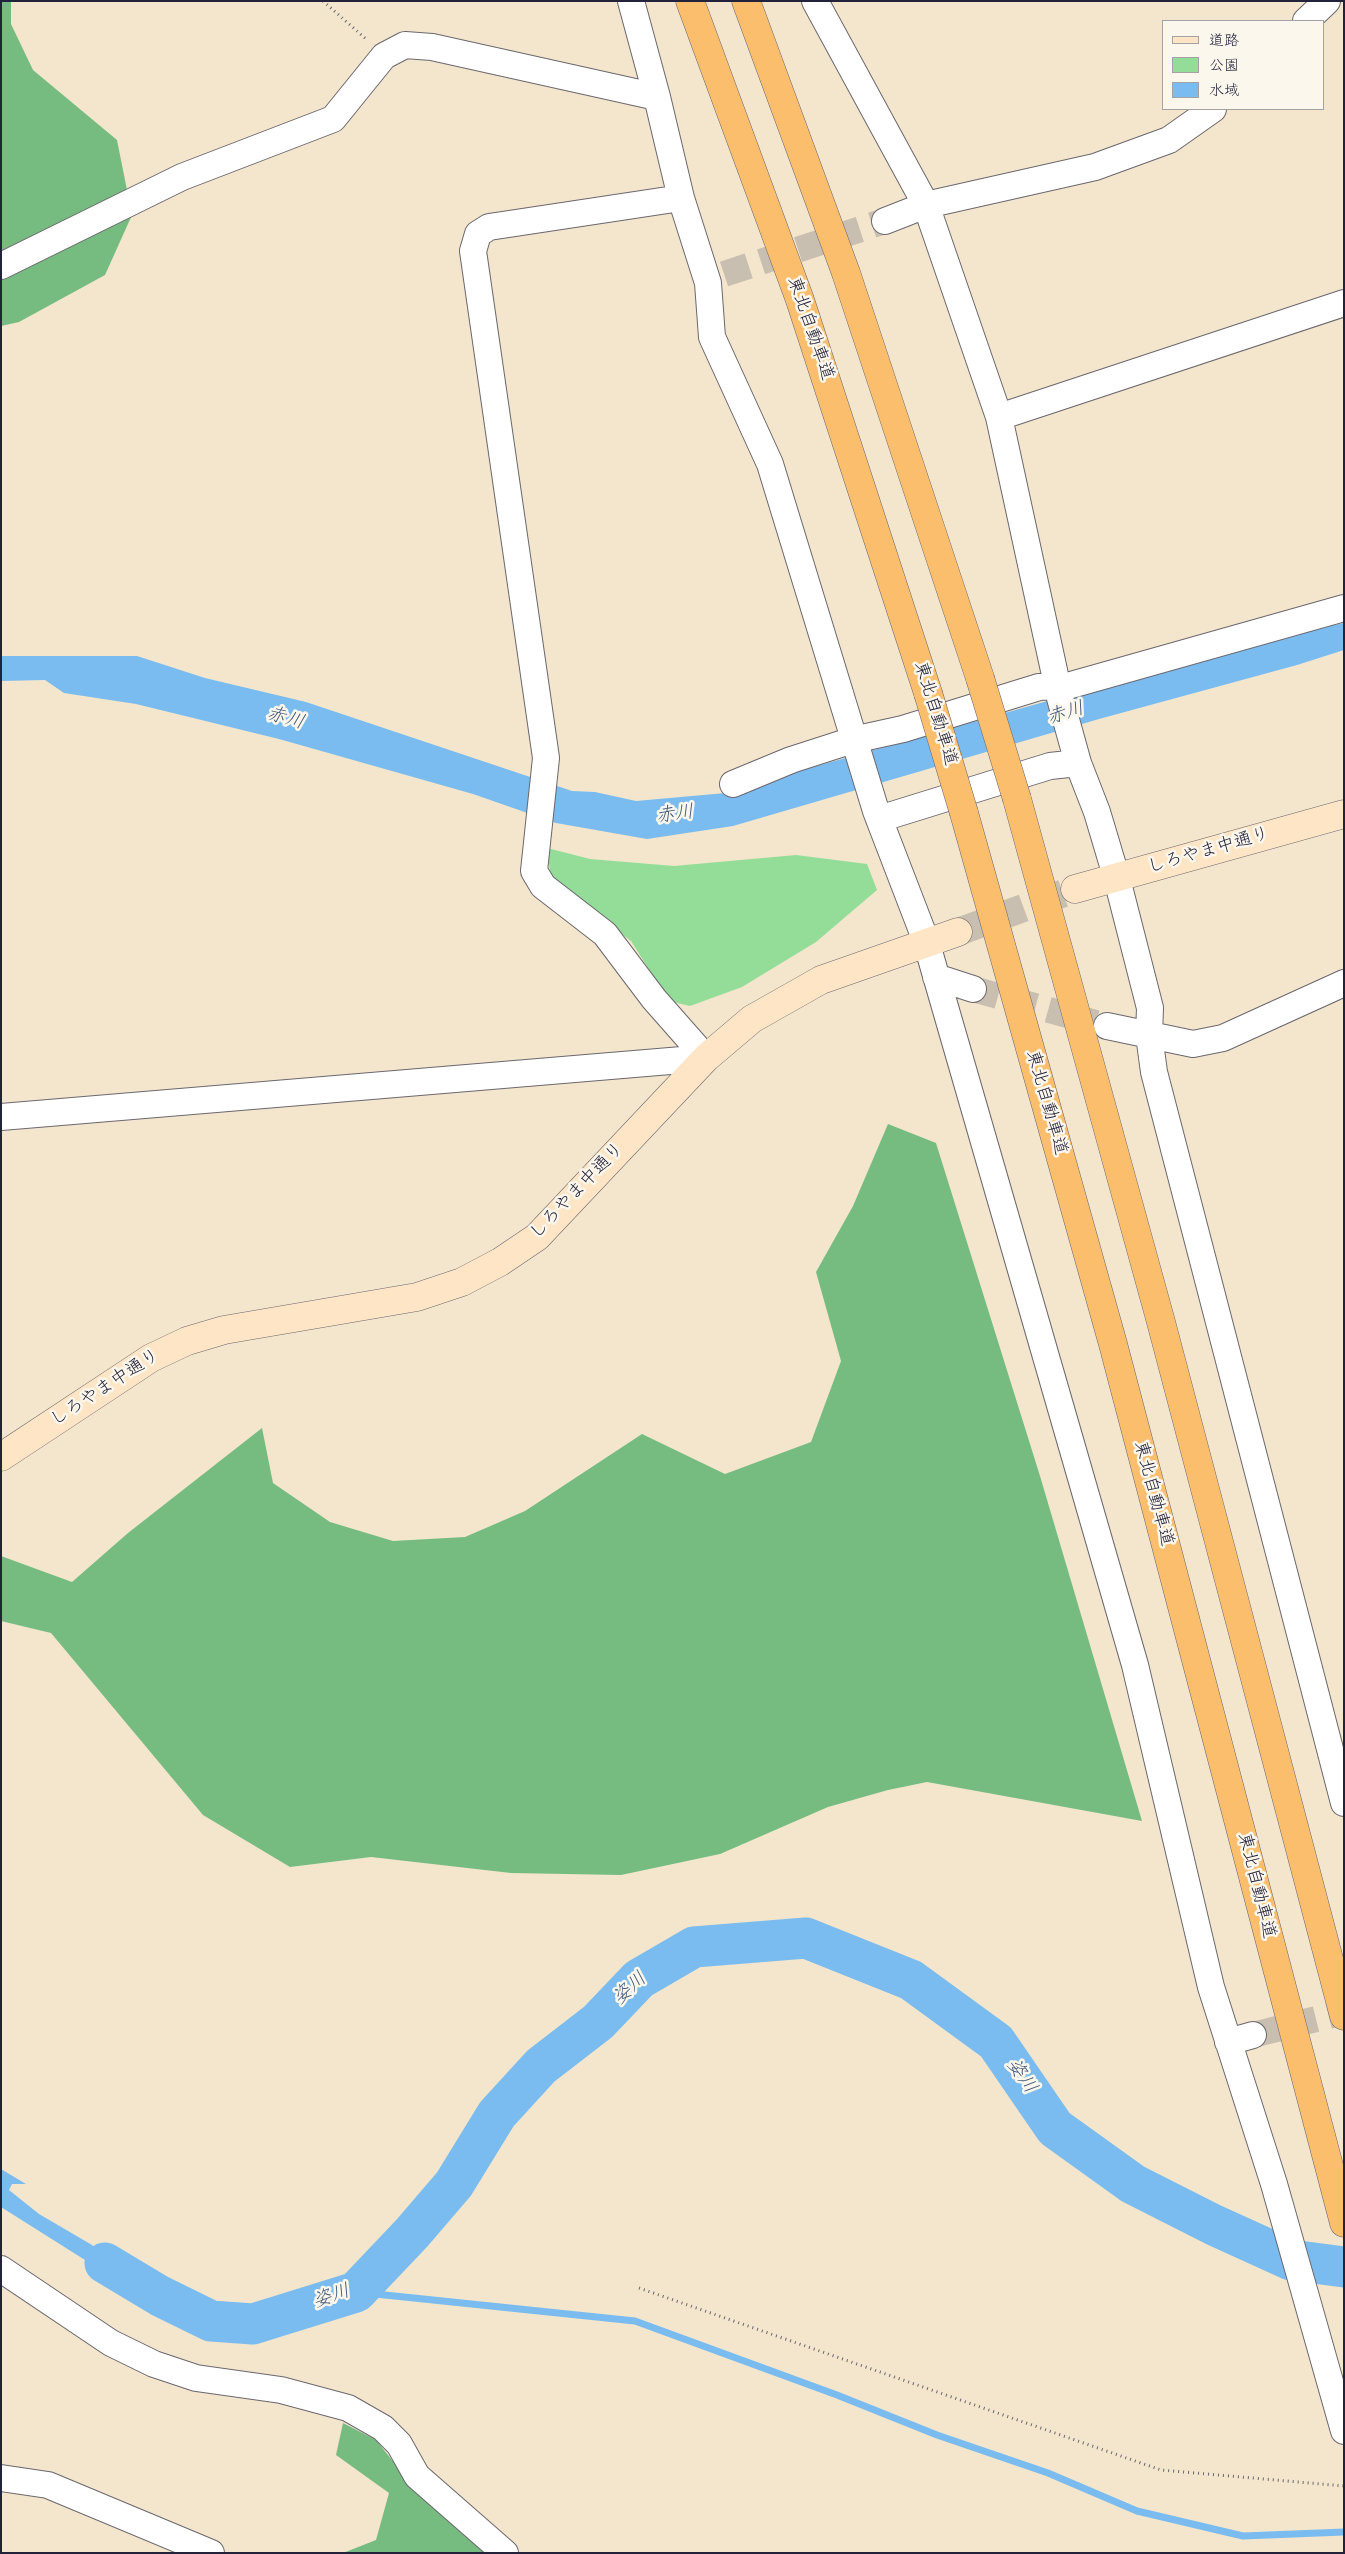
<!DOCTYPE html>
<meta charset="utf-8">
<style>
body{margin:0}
#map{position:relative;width:1345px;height:2554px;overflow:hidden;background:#f3e6cd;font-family:"Indie Flower","Klee One",sans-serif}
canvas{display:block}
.frame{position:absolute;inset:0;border:2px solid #22223b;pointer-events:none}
.legend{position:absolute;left:1162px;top:20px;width:162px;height:90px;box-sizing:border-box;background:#fbf7ec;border:1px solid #a4a2a5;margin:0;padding:6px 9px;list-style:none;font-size:15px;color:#22223b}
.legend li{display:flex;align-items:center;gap:10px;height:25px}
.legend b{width:25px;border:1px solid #a4a2a5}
</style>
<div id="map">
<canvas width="1345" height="2554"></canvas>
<div class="frame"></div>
<ul class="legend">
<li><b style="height:6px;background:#fde5c5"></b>道路</li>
<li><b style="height:14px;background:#93dd98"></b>公園</li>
<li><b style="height:14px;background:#7abcef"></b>水域</li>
</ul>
</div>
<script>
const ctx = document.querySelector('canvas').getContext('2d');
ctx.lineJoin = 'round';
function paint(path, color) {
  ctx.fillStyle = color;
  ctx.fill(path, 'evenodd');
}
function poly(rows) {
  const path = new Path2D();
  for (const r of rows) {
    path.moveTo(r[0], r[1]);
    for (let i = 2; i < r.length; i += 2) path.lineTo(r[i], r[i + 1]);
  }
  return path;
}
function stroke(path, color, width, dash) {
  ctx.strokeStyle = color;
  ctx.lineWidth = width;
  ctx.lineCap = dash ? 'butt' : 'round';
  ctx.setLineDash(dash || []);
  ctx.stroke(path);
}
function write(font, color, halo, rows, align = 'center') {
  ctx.font = font + ' "Indie Flower","Klee One",sans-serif';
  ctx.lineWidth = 5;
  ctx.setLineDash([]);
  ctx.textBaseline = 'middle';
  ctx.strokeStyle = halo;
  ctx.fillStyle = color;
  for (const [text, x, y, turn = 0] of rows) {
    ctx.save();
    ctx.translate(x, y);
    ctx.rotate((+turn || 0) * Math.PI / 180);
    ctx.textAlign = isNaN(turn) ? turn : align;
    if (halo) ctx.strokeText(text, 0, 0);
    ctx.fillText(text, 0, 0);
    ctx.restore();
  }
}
const green = poly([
 [547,848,590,859,674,866,796,855,867,864,877,890,816,942,742,987,690,1006,669,1001,631,941,577,898,551,880]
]);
const forest = poly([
 [1,1,11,1,11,24,33,70,117,140,132,215,105,275,19,322,1,326],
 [888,1124,936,1143,1040,1476,1142,1821,927,1782,888,1790,828,1807,720,1854,621,1875,511,1873,371,1857,290,1867,203,1815,51,1633,1,1621,1,1556,72,1582,128,1533,262,1428,273,1483,330,1522,393,1541,465,1537,525,1511,642,1434,725,1474,811,1442,841,1361,816,1272,853,1206],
 [343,2423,376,2440,412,2485,486,2553,343,2553,376,2540,389,2493,336,2455]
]);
const water = poly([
 [1344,623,1344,650,1297,665,1099,719,733,826,647,839,556,823,473,794,279,739,136,704,64,693,45,680,1,681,1,656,137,656,205,678,306,702,572,791,595,792,636,801,737,792,799,771,1285,634],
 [1,2169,26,2184,12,2184,9,2190,39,2214,92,2245,170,2305,85,2260,1,2207]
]);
const stream = poly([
 [356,2292,635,2321,837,2395,937,2435,1048,2473,1137,2511,1243,2536,1344,2532]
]);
const river = poly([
 [105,2263,160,2296,211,2321,253,2324,356,2292,412,2233,454,2184,497,2114,541,2066,598,2022,639,1979,694,1947,806,1938,911,1980,996,2042,1055,2128,1133,2184,1214,2225,1291,2260,1344,2267]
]);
const streetTunnel = poly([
 [724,274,885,221],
 [973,989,1096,1023],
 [1253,2035,1344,2012]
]);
const secondaryTunnel = poly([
 [958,932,1075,889]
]);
const path = poly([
 [323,1,366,39],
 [639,2288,1161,2470,1344,2486]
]);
const street = poly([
 [631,1,657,97,681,198,708,283,712,337,770,464,876,811,926,941,1135,1665,1211,1987,1274,2184,1344,2431],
 [815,1,926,205,999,417,1060,698,1078,763,1097,812,1117,879,1150,1008,1149,1035,1154,1072,1344,1803],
 [1306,21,1327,1],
 [681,198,489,227,478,234,473,251,546,758,534,871,543,886,605,934,654,999,706,1058],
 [885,221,926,205,1095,167,1169,140,1213,109],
 [1,266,182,177,333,119,384,56,405,45,432,47,657,97],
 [999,417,1344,303],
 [733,784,791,760,853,740,903,729,1039,687,1071,685,1344,608],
 [879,819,1050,766,1078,763],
 [936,977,973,989],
 [1107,1026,1193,1044,1223,1038,1344,983],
 [1,1117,706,1058],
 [1228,2042,1253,2035],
 [1,2269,111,2343,154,2364,196,2378,281,2390,348,2408,383,2428,399,2444,417,2476,505,2553],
 [1,2478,48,2485,211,2553]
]);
const secondary = poly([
 [1075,889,1344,814],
 [1,1457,151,1358,187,1341,224,1330,417,1297,462,1282,500,1262,537,1237,706,1058,752,1019,821,980,958,932]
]);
const highway = poly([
 [690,1,800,300,928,693],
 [746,1,846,273,980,678],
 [1017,799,1161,1322,1344,2016],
 [964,813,1113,1344,1344,2223]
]);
const highwayBridge = poly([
 [980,678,1017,799],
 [928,693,964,813]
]);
const streetNames = [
 ["東北自動車道",809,329,71],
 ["東北自動車道",934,714,73],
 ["しろやま中通り",1209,852,-16],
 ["東北自動車道",1045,1103,74],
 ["しろやま中通り",578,1192,-46],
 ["しろやま中通り",106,1389,-33],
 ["東北自動車道",1152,1494,75],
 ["東北自動車道",1255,1886,76]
];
const waterNames = [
 ["赤川",1066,715,-17],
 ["赤川",285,720,16],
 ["赤川",675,816,-7],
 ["姿川",631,1990,-42],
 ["姿川",1020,2077,55],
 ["姿川",332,2298,-19]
];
paint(green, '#93dd98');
paint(forest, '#76bc80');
paint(water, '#7abcef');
stroke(stream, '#7abcef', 7);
stroke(river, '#7abcef', 41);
stroke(streetTunnel, '#c9bfb0', 26, [26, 13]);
stroke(secondaryTunnel, '#c9bfb0', 28, [28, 14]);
stroke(street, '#6b676e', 28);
stroke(secondary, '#6b676e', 29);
stroke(highway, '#6b676e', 29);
stroke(path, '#6b676e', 3, [1, 4]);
stroke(street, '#fff', 26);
stroke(secondary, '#fde5c5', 28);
stroke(highway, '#fabe6d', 28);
stroke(highwayBridge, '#6b676e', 29, []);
stroke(highwayBridge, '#fabe6d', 28);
write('18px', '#22223b', '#fbf7ec', streetNames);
write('italic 19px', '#41587a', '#fbf7ec', waterNames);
</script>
